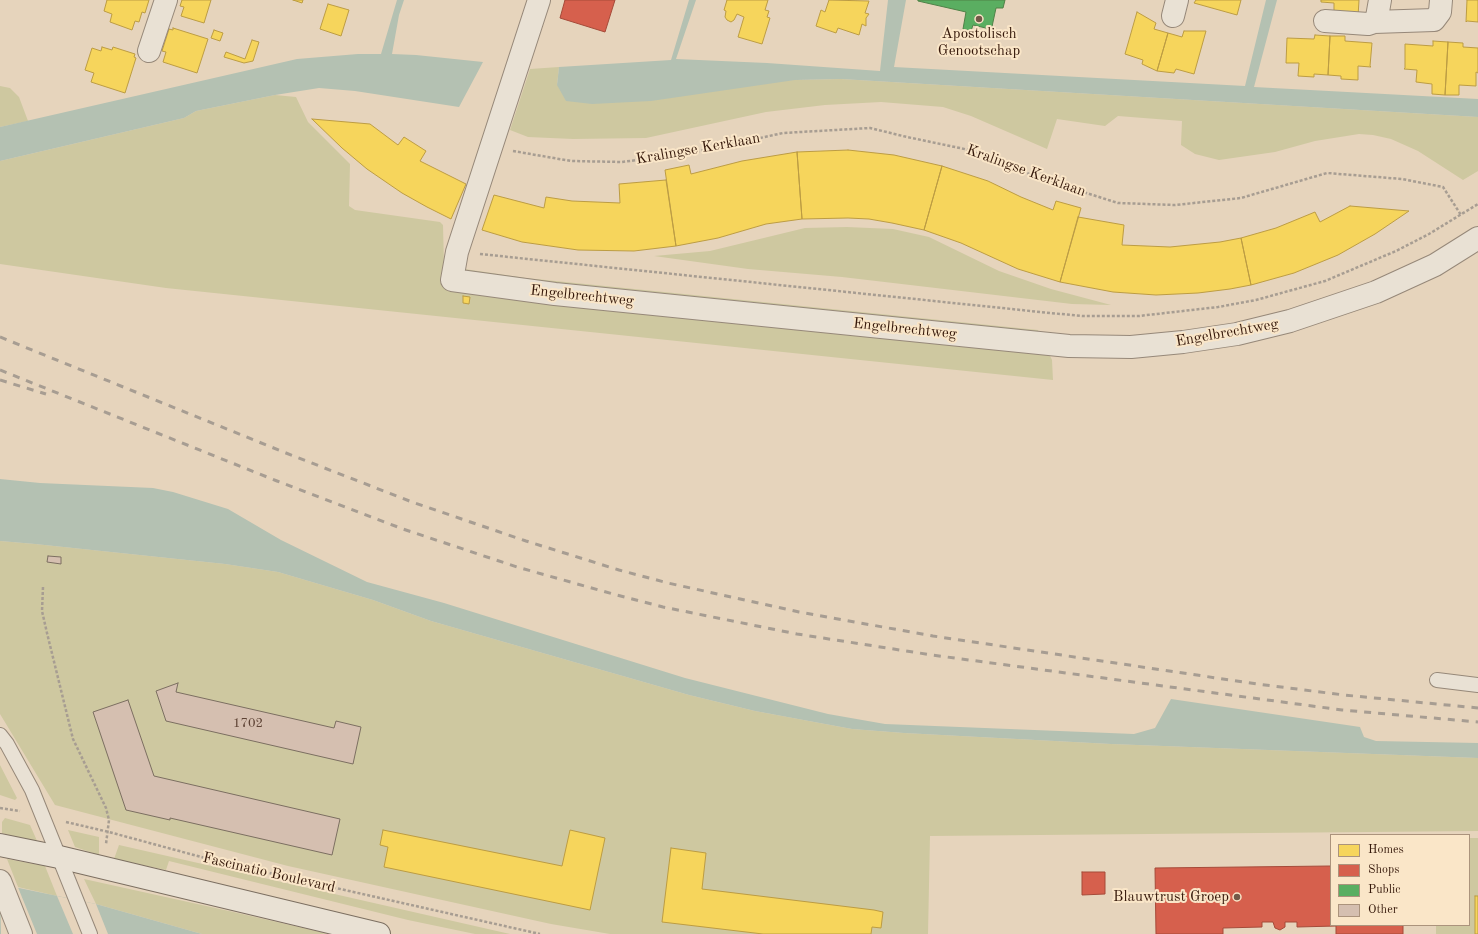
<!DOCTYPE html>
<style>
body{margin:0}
#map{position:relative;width:1478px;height:934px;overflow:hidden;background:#e6d4bc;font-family:"Old Standard TT",serif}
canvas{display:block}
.legend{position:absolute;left:1330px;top:834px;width:140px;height:92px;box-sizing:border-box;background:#fae6c8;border:1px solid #ab937c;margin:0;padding:5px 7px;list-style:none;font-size:12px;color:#341709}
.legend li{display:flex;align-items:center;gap:8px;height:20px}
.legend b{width:20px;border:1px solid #ab937c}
</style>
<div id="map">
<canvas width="1478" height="934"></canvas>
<ul class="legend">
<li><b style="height:11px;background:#f6d55c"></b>Homes</li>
<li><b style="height:11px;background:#d6604d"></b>Shops</li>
<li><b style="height:11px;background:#5aae61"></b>Public</li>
<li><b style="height:11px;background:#d5bfb0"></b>Other</li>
</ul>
</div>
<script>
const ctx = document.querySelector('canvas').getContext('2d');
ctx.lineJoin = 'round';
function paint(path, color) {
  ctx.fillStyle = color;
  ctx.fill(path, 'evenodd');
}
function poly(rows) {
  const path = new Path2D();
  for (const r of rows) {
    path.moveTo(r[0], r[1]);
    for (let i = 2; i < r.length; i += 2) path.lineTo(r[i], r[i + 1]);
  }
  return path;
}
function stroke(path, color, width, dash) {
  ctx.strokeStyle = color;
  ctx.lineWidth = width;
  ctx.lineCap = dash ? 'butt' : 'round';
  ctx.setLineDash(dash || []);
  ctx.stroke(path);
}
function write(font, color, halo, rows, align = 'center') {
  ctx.font = font + ' "Old Standard TT",serif';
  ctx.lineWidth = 4;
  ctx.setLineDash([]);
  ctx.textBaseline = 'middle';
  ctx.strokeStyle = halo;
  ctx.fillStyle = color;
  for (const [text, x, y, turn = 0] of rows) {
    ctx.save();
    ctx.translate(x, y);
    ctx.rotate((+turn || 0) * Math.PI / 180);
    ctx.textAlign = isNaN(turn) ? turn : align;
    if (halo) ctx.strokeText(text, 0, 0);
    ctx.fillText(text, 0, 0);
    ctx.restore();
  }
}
const green = poly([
 [559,67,557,85,841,79,1478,117,1478,171,1463,180,1418,151,1391,139,1373,135,1359,134,1315,141,1275,152,1219,160,1195,154,1181,145,1182,121,1118,116,1105,126,1057,119,1047,149,971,116,943,107,881,102,825,105,766,112,646,138,573,139,528,137,510,130,530,69],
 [0,86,10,88,19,97,28,121,0,127],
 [275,95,296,97,308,122,350,164,349,206,355,210,440,222,443,225,444,266,526,278,1038,330,1052,360,1053,380,166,288,0,264,0,161,184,118,196,111],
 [847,227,893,229,929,237,999,271,1051,289,1111,305,1072,304,842,277,748,269,654,256,710,251,805,228],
 [0,541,35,544,225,564,278,572,373,600,431,621,689,695,755,711,852,729,904,733,1111,744,1478,758,1478,831,930,836,928,934,610,934,551,924,288,866,55,805,0,714],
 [0,765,17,798,15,800,0,795],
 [5,818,30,825,38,843,2,833,2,822],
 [68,830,99,837,99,855,75,847],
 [1469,838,1478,838,1478,934,1436,934,1436,925,1469,925],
 [119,845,510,934,475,934,408,920,169,861,166,870,114,859],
 [7,859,45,866,57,896,18,887],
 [84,879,229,911,329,934,202,934,96,904]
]);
const water = poly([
 [397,0,404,0,399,15,392,54,416,55,483,62,459,107,355,91,319,88,275,95,196,111,184,118,0,161,0,127,297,59,358,54,381,54],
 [689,0,696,0,676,59,767,63,880,71,888,0,906,0,894,67,1245,86,1266,0,1277,0,1254,87,1478,99,1478,117,841,79,795,80,651,101,592,104,566,101,557,85,559,67,671,60],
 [0,479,40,483,153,488,173,492,228,509,281,540,367,582,444,603,685,678,828,714,885,724,1134,734,1155,728,1171,699,1360,727,1364,737,1376,741,1478,743,1478,758,1111,744,904,733,852,729,755,711,689,695,431,621,373,600,278,572,225,564,35,544,0,541],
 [0,884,96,904,202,934,0,934]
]);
const pier = poly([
 [0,882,17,885,37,934,1,934],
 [57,896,96,904,108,934,73,934]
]);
const homes = poly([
 [107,0,149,0,145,13,142,12,139,22,135,21,132,30,110,22,112,14,104,11,107,0],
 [182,0,211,0,204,23,181,16,184,7,180,6,182,0],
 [293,0,303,0,302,3,293,0],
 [727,0,768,0,765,10,769,11,767,17,770,18,762,44,738,37,744,17,737,14,734,20,731,22,727,20,725,17,726,11,724,10,727,0],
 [829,0,869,1,865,13,869,14,866,18,866,26,862,24,859,35,838,28,836,33,816,26,821,10,825,12,829,0],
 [1196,0,1241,0,1237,15,1194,3,1196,0],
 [1321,0,1359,0,1358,17,1334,15,1334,3,1321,2,1321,0],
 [1467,0,1478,0,1478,22,1467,21,1466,22,1467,0],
 [328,4,349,10,341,36,320,29,328,4],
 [1137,12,1156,23,1154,29,1168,33,1157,71,1142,64,1143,60,1125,54,1137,12],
 [173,28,208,39,197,73,163,62,166,52,162,51,169,29,173,30,173,28],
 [214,30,223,33,220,41,211,38,214,30],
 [1184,31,1206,31,1194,74,1176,69,1174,73,1157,71,1168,33,1182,37,1184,31],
 [1315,35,1330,36,1328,75,1314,74,1314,77,1298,76,1299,63,1286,63,1287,38,1314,39,1315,35],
 [1330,36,1345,36,1345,41,1372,43,1370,66,1371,67,1358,66,1358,80,1341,79,1341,76,1328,75,1330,36],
 [252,40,259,42,253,61,244,63,224,57,226,52,245,59,252,40],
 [1433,41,1448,42,1445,95,1432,94,1432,84,1416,82,1417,70,1404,69,1405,68,1405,44,1433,46,1433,41],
 [1448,42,1463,43,1463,47,1478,48,1478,73,1476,72,1476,86,1459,85,1459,95,1445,95,1448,42],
 [102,47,112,50,113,47,135,54,134,57,136,58,125,93,91,82,94,73,85,70,92,48,101,51,102,47],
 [312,119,370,124,398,145,404,137,426,151,420,161,466,184,451,219,427,207,402,193,367,169,342,148,312,119],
 [848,150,894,155,942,166,924,230,892,223,869,219,848,218,802,219,797,152,848,150],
 [797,152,802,219,766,224,718,238,676,246,665,170,689,165,691,174,742,161,797,152],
 [942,166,988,181,1021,197,1053,210,1056,201,1081,208,1060,282,1018,269,961,243,924,230,942,166],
 [666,180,676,246,634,251,578,250,522,242,482,230,494,195,544,208,546,197,572,201,620,203,619,184,666,180],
 [1350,206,1409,211,1375,234,1338,255,1294,273,1251,285,1241,238,1276,228,1315,212,1320,222,1350,206],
 [1078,217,1124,225,1122,245,1170,247,1220,242,1241,238,1251,285,1230,289,1198,293,1156,295,1113,292,1060,282,1078,217],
 [463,296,470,297,469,304,463,303,463,296],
 [383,830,562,866,570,830,605,838,590,910,384,867,388,847,380,845,383,830],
 [671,848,706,853,702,889,874,910,883,912,881,928,872,927,871,934,763,934,662,922,671,848],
 [1475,896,1478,896,1478,934,1475,934,1475,896]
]);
const shops = poly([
 [565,0,615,0,605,32,560,18,565,0],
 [1331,866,1331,925,1403,925,1403,934,1336,934,1336,926,1297,927,1297,922,1285,922,1285,927,1280,930,1275,928,1273,922,1262,922,1262,927,1223,928,1223,934,1156,934,1155,868,1331,866],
 [1082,872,1105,872,1105,894,1082,895,1082,872]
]);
const public = poly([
 [918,0,1005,0,1003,8,996,8,990,36,989,35,990,29,973,25,971,31,963,29,966,12,918,1,918,0]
]);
const building = poly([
 [48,556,61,557,61,564,47,562,48,556],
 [178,683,176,692,334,728,336,721,361,727,353,764,166,721,156,691,178,683],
 [128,700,154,776,340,819,332,855,170,818,170,820,126,810,93,712,128,700]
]);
const path = poly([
 [513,151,571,161,622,162,691,153,783,133,870,128,907,137,974,151,1039,178,1118,203,1175,205,1241,198,1327,173,1402,179,1443,187,1461,215],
 [480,254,1050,313,1083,316,1139,316,1218,307,1256,300,1325,281,1396,251,1429,234,1478,204],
 [43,587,42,611,47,633,73,739,106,808,109,820,106,844],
 [0,808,20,811],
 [66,822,109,832,216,861,540,934]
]);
const lane = poly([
 [1437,680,1478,685],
 [0,735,7,744,32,790,90,934]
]);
const street = poly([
 [539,0,457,252,452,280,555,294,1069,346,1131,347,1183,342,1237,334,1290,321,1376,292,1435,265,1478,238],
 [1173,16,1177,0],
 [1325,21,1368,24,1374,22,1377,17,1380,0],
 [1374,22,1434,20,1440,12,1441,0],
 [149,51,166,0],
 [0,881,21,934]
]);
const secondary = poly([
 [0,845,59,857,379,934]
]);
const rail = poly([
 [0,337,286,453,412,502,526,541,619,570,668,583,799,612,933,636,1257,684,1344,695,1478,708],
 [0,370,277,481,403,529,517,567,613,594,663,607,797,634,932,655,1342,710,1478,722],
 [0,380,46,394]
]);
const markers = [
 [979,19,4,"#725948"],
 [1237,897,4,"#725948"]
];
const numberNames = [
 ["1702",248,724]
];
const poiNames = [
 ["Apostolisch",979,34],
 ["Genootschap",979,51],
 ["Blauwtrust Groep",1229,897,"right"]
];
const streetNames = [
 ["Kralingse Kerklaan",698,149,-10],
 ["Kralingse Kerklaan",1026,171,20],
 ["Engelbrechtweg",582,296,6],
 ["Engelbrechtweg",905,329,6],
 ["Engelbrechtweg",1227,333,-10],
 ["Fascinatio Boulevard",269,873,13]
];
paint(green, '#cec8a0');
paint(water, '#b4c1b2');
paint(pier, '#e6d4bc');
paint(homes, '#f6d55c');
stroke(homes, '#bc9c43', 1);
paint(shops, '#d6604d');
stroke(shops, '#a54a39', 1);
paint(public, '#5aae61');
stroke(public, '#4f8147', 1);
paint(building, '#d5bfb0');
stroke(building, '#7c6f61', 1);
stroke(lane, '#968879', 16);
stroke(street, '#968879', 24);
stroke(secondary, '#7c6f61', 24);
stroke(path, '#a79d92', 2.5, [3, 2]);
stroke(lane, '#e9e1d4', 14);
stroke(street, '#e9e1d4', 22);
stroke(secondary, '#e9e1d4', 22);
stroke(rail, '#a79d92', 3, [7, 7]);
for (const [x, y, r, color] of markers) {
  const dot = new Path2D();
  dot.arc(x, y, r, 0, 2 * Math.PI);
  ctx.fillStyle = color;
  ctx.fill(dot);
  stroke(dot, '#fae6c8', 1.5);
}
write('13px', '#5d4234', null, numberNames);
write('15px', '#341709', '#fae6c8', poiNames);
write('15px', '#341709', '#fae6c8', streetNames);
</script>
